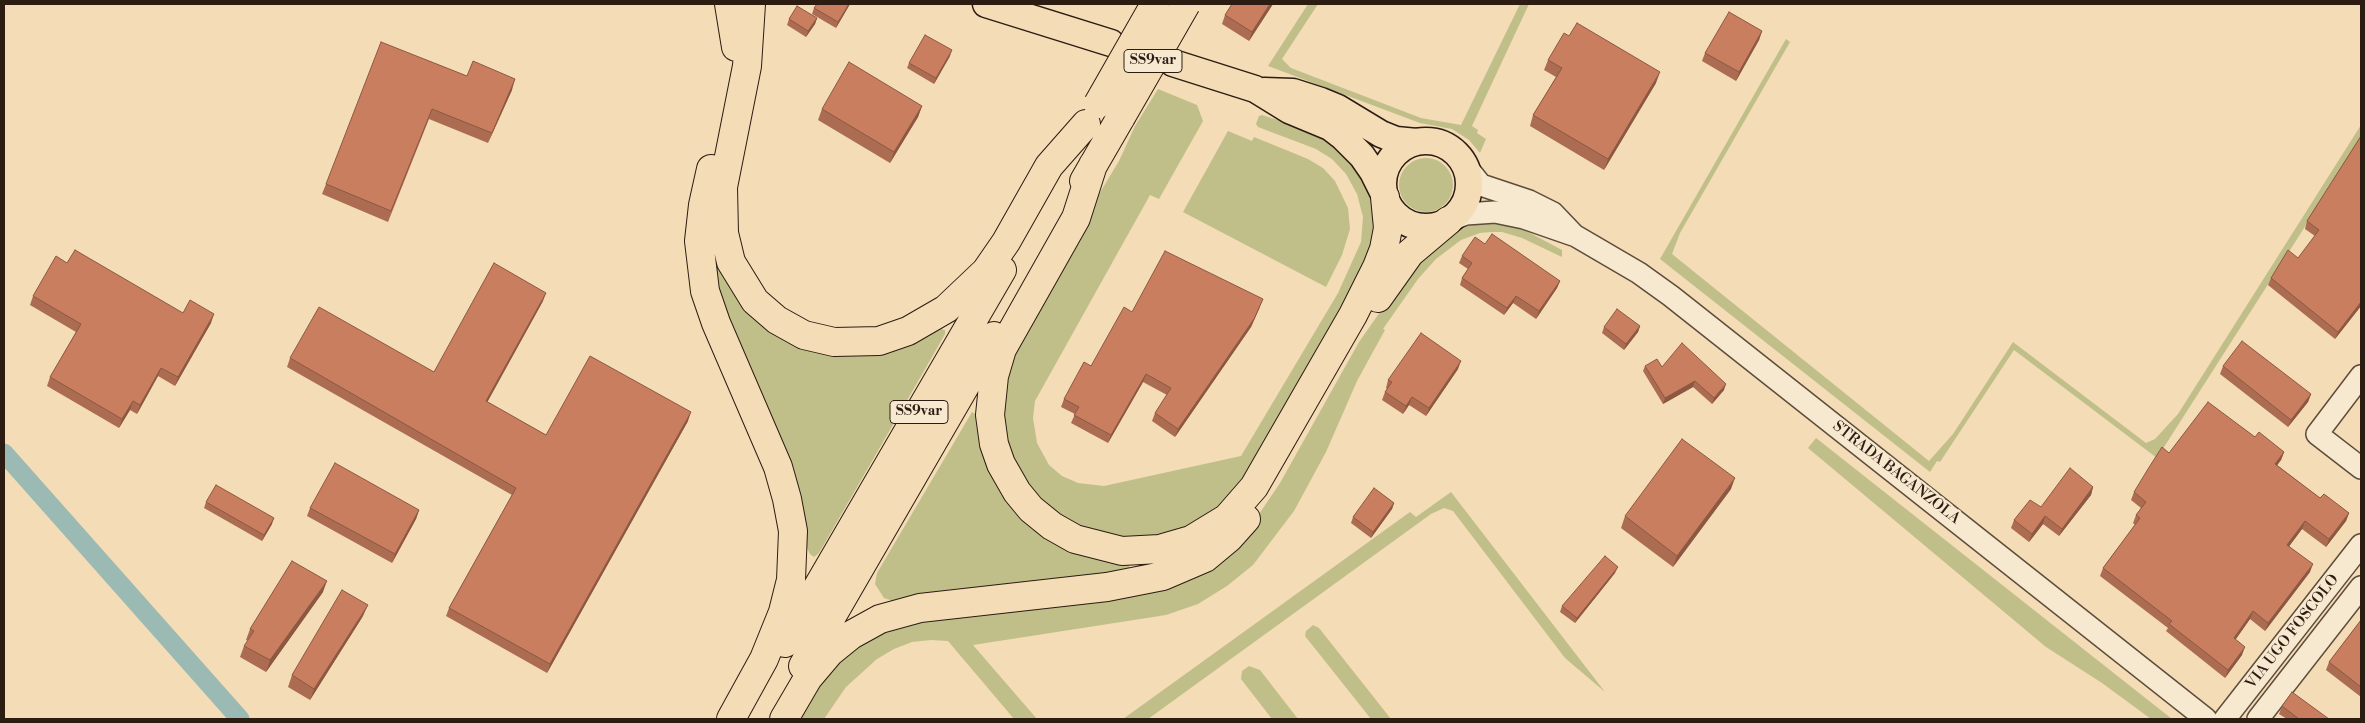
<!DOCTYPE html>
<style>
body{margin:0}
#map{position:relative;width:2365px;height:723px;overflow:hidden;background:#f3dcb6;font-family:"Libre Bodoni",serif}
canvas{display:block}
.frame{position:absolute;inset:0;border:5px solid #2c1c12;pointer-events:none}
</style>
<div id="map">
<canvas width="2365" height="723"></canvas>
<div class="frame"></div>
</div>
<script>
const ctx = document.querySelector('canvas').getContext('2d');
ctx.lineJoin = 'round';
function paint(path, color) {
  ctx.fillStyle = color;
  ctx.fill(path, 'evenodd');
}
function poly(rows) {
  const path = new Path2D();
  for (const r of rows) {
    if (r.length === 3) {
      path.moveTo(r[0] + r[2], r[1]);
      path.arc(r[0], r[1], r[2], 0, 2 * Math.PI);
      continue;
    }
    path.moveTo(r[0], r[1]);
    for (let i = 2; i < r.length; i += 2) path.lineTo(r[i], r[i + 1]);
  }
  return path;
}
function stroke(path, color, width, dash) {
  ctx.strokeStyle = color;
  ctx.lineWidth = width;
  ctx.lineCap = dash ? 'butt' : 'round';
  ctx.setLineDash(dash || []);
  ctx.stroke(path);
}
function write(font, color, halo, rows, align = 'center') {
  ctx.font = font + ' "Libre Bodoni",serif';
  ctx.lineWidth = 4.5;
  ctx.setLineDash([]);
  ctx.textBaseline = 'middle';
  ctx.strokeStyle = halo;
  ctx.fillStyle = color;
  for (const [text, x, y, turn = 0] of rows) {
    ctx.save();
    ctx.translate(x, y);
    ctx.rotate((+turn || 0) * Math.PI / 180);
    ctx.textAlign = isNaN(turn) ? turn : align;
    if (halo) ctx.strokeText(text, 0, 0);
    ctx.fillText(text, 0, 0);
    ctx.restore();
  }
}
const green = poly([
 [1308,4,1318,4,1282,59,1291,68,1421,118,1461,125,1520,4,1529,4,1472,126,1478,130,1477,133,1486,139,1480,153,1469,140,1452,129,1420,123,1268,66],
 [1786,39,1790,42,1680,233,1672,254,1929,461,1953,434,2013,342,2146,443,2155,439,2178,414,2361,125,2361,139,2157,458,2014,350,1940,462,1937,461,1930,472,1660,259],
 [1158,89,1197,105,1203,121,1159,199,1150,195,1035,401,1033,418,1037,443,1049,465,1062,476,1078,483,1104,486,1241,456,1338,293,1361,242,1363,217,1357,194,1346,174,1332,159,1316,149,1258,127,1256,124,1259,116,1262,115,1306,129,1325,138,1359,170,1375,207,1375,246,1243,492,1191,532,1109,541,1044,509,1002,443,1003,370,1090,209,1119,161,1135,126],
 [1228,131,1252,141,1254,137,1308,159,1323,168,1335,181,1348,208,1350,229,1342,255,1326,287,1183,212],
 [1426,185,27],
 [1484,223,1501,223,1517,226,1562,250,1562,257,1522,238,1502,232,1491,232,1480,233,1461,240,1436,259,1418,279,1383,329,1385,330,1357,381,1326,452,1294,511,1253,565,1227,586,1198,604,1166,615,973,645,1037,719,1014,719,948,641,931,640,912,642,894,649,877,659,846,687,824,719,794,719,824,670,884,626,1133,592,1255,520,1280,483,1359,342,1406,275,1454,233,1469,226],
 [714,254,727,281,740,302,827,354,845,356,873,355,912,343,941,329,945,330,945,334,928,364,819,553,814,557,810,554,805,544,721,314],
 [972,412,977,415,992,467,1129,563,1129,571,896,602,884,598,875,584,877,573],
 [1816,438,2172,719,2151,719,2102,683,2046,647,1808,448],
 [1451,492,1605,692,1565,658,1453,511,1444,508,1431,514,1148,719,1123,719,1410,512,1416,517],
 [1313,625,1319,628,1391,719,1371,719,1305,636,1306,631],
 [1249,666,1260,670,1298,719,1272,719,1241,679,1242,671]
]);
const canal = poly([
 [4,453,240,719]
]);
const minor = poly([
 [1465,165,1481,185,1529,201,1553,213,1574,235,1639,273,1671,296,2206,719],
 [1448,221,1466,214,1495,212,1524,218,1573,235],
 [2361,376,2317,434,2361,468],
 [2225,719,2361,545],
 [2258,719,2361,587]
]);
const major = poly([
 [986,4,1111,43],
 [1173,63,1255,89,1289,110,1330,127,1343,137,1362,156,1373,172,1385,196],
 [1264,91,1293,92,1321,101,1338,108,1381,134,1396,140,1417,142],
 [1426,184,43]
]);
const highway = poly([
 [729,4,736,47],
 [751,4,747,66,723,187,724,233,731,262,755,301,777,320,804,335,834,342,879,341,908,331,946,309,986,271,1006,242,1049,166,1086,124],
 [1093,165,1076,218,1002,349,994,376,990,415,994,444,1001,464,1017,492,1031,509,1052,526,1075,539,1122,551,1160,549,1191,540,1227,518,1254,487,1353,315,1377,267,1384,249,1388,228,1385,197],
 [711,169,703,205,699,241,705,291,716,323,778,467,787,499,793,531,791,580,783,612,764,659,731,719],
 [1084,181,1121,117],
 [1378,298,1410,253,1448,221],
 [785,643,1002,270],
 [803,666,994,336],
 [784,719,808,678,830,652,851,635,880,619,920,608,1107,587,1163,576,1205,558,1229,538,1246,519]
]);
const highwayBridge = poly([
 [1098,104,1155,4],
 [1121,117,1186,4]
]);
const wall = poly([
 [817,4,850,4,836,28,812,14,814,8],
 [1273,4,1249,41,1222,24,1225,15],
 [817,18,815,24,806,37,787,25,789,19],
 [1762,31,1759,40,1736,81,1702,61,1705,53],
 [950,56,934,84,907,68,909,63],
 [1548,60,1656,83,1604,170,1530,126,1533,115,1556,77,1544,70],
 [467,76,512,90,488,143,429,119,388,222,322,194,326,184],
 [922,106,918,117,890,163,818,120,822,109],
 [2361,136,2361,306,2335,339,2268,285,2271,278,2298,258,2315,236,2305,229,2307,221],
 [1485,244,1560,281,1557,288,1536,319,1513,303,1504,315,1460,285,1462,278,1468,269,1459,263,1462,256],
 [33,296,183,313,211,323,175,386,158,376,137,414,130,410,119,428,47,386,50,377,76,332,30,305],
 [543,301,487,402,546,435,688,421,547,673,446,616,449,608,512,495,287,367,290,358,434,372],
 [1260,307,1251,327,1175,437,1152,421,1155,413,1167,395,1143,382,1108,443,1071,423,1075,414,1061,407,1064,399,1091,366,1132,312],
 [1640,326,1638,332,1624,350,1602,333,1604,327],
 [1645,366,1662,367,1724,390,1712,404,1693,387,1663,404,1643,371],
 [2223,366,2311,394,2308,402,2288,427,2220,374],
 [1458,369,1426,416,1409,405,1403,414,1382,400,1385,392,1387,389,1386,388,1388,380],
 [2255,437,2284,452,2281,460,2277,465,2320,498,2349,513,2346,521,2326,547,2302,529,2289,546,2310,572,2265,631,2250,619,2235,640,2242,655,2225,678,2166,631,2168,628,2100,576,2103,568,2135,525,2133,523,2136,515,2141,508,2131,500,2134,492,2169,453],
 [2093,487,2091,495,2059,536,2043,524,2029,542,2011,528,2014,520,2041,507],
 [1731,489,1673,567,1621,528,1625,516],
 [206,502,272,524,262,541,204,508],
 [1394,503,1392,509,1371,538,1351,523,1353,517],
 [310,508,419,510,416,519,392,563,307,516],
 [1615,573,1575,623,1560,612,1562,606],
 [323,592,266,672,240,657,244,646,248,641,246,640,250,629],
 [363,616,310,700,288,687,292,675],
 [2361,620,2361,697,2326,670,2329,662],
 [2282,706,2329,719,2287,719,2279,714]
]);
const shadedWall = poly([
 [849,4,850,4,836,28,838,22],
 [1270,4,1273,4,1249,41,1252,32],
 [817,18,815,24,806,37,808,31],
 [1762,31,1759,40,1736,81,1739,72],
 [952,50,950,56,934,84,936,78],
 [1660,72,1656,83,1604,170,1608,159],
 [515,79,512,90,488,143,492,133],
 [922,106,918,117,890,163,894,152],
 [1560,281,1557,288,1536,319,1539,311],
 [546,293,543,301,483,410,486,401],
 [1516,296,1513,303,1504,315,1507,308],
 [1263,299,1251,327,1175,437,1178,429],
 [2361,302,2361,306,2335,339,2338,332],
 [214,314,211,323,175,386,178,377],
 [1640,326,1638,332,1624,350,1626,344],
 [1461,361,1458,369,1426,416,1429,408],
 [161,368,158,376,137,414,140,405],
 [1146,374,1143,382,1108,443,1111,435],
 [1695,381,1693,387,1663,404,1665,398],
 [1726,384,1724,390,1712,404,1714,398],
 [2311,394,2308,402,2288,427,2291,420],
 [1412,397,1409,405,1403,414,1406,406],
 [133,401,130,410,119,428,122,419],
 [691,412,688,421,547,673,550,664],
 [2284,452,2281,460,2272,472,2275,464],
 [1735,478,1731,489,1673,567,1677,556],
 [2093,487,2091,495,2059,536,2062,529],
 [1394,503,1392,509,1371,538,1373,532],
 [419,510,416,519,392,563,395,554],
 [2349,513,2346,521,2326,547,2329,539],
 [2045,516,2043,524,2029,542,2032,534],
 [274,518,272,524,262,541,264,535],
 [2305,521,2302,529,2285,552,2287,545],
 [2313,564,2310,572,2265,631,2268,623],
 [1618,567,1615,573,1575,623,1577,618],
 [327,581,323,592,266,672,270,660],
 [368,605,363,616,310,700,314,689],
 [2253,611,2250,619,2231,646,2234,638],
 [2245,647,2242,655,2225,678,2228,670]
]);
const building = poly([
 [817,4,849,4,838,22,814,8,817,4],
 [1232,4,1270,4,1252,32,1225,15,1232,4],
 [797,6,817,18,808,31,789,19,797,6],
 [1729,12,1762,31,1739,72,1705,53,1729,12],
 [1577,23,1660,72,1608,159,1533,115,1562,68,1548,60,1564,33,1569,36,1577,23],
 [925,35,952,50,936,78,909,63,925,35],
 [381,42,467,76,473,61,515,79,492,133,432,109,391,211,326,184,381,42],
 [849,62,922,106,894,152,822,109,849,62],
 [2361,136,2361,302,2338,332,2271,278,2288,250,2298,258,2319,230,2307,221,2361,136],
 [1492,234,1560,281,1539,311,1516,296,1507,308,1462,278,1472,263,1462,256,1475,237,1485,244,1492,234],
 [75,250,183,313,190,300,214,314,178,377,161,368,140,405,133,401,122,419,50,377,81,324,33,296,56,256,67,263,75,250],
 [1165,251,1263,299,1254,319,1178,429,1155,413,1171,388,1146,374,1111,435,1074,415,1079,407,1064,399,1084,362,1091,366,1124,307,1132,312,1165,251],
 [494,263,546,293,486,401,546,435,590,356,691,412,550,664,449,608,516,488,290,358,319,307,434,372,494,263],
 [1617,309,1640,326,1626,344,1604,327,1617,309],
 [1421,333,1461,361,1429,408,1412,397,1406,406,1385,392,1392,382,1388,380,1421,333],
 [2242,341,2311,394,2291,420,2223,366,2242,341],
 [1682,343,1726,384,1714,398,1695,381,1665,398,1645,366,1657,359,1662,367,1682,343],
 [2208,402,2255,437,2259,432,2284,452,2275,464,2320,498,2324,494,2349,513,2329,539,2305,521,2287,545,2313,564,2268,623,2253,611,2234,638,2245,647,2228,670,2169,624,2172,621,2103,568,2140,518,2136,515,2146,502,2134,492,2148,469,2162,447,2169,453,2208,402],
 [1682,439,1735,478,1677,556,1625,516,1682,439],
 [335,463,419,510,395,554,310,508,335,463],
 [2070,468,2093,487,2062,529,2045,516,2032,534,2014,520,2030,500,2041,507,2070,468],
 [216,485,274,518,264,535,206,502,216,485],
 [1374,488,1394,503,1373,532,1353,517,1374,488],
 [1605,556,1618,567,1577,618,1562,606,1605,556],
 [292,561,327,581,270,660,244,646,254,631,250,629,292,561],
 [342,590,368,605,314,689,292,675,342,590],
 [2361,620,2361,687,2329,662,2361,620],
 [2292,692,2329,719,2299,719,2282,706,2292,692]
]);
const shields = [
 [1153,61,58],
 [919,412,58]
];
const shieldNames = [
 ["SS9var",1153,61],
 ["SS9var",919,412]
];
const streetNames = [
 ["STRADA BAGANZOLA",1896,473,38],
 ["VIA UGO FOSCOLO",2293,632,-52]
];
paint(green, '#c1bf89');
stroke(canal, '#9cbab4', 19);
stroke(minor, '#5e4c3b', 24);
stroke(major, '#2c1c12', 29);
stroke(highway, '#2c1c12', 30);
stroke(minor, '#f7e8d0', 21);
stroke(major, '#f3dcb6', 26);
stroke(highway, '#f3dcb6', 28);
stroke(highwayBridge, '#2c1c12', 30, []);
stroke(highwayBridge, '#f3dcb6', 28);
paint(wall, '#ac6c52');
paint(shadedWall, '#8c5842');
paint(building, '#c87e5f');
stroke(building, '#8c5842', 1);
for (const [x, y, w] of shields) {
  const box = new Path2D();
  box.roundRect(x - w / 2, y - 11.5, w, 23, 4);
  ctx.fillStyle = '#f7e8d0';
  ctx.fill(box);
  stroke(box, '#2c1c12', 1);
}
write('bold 14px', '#2c1c12', null, shieldNames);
write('15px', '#2c1c12', '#f7e8d0', streetNames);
</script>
